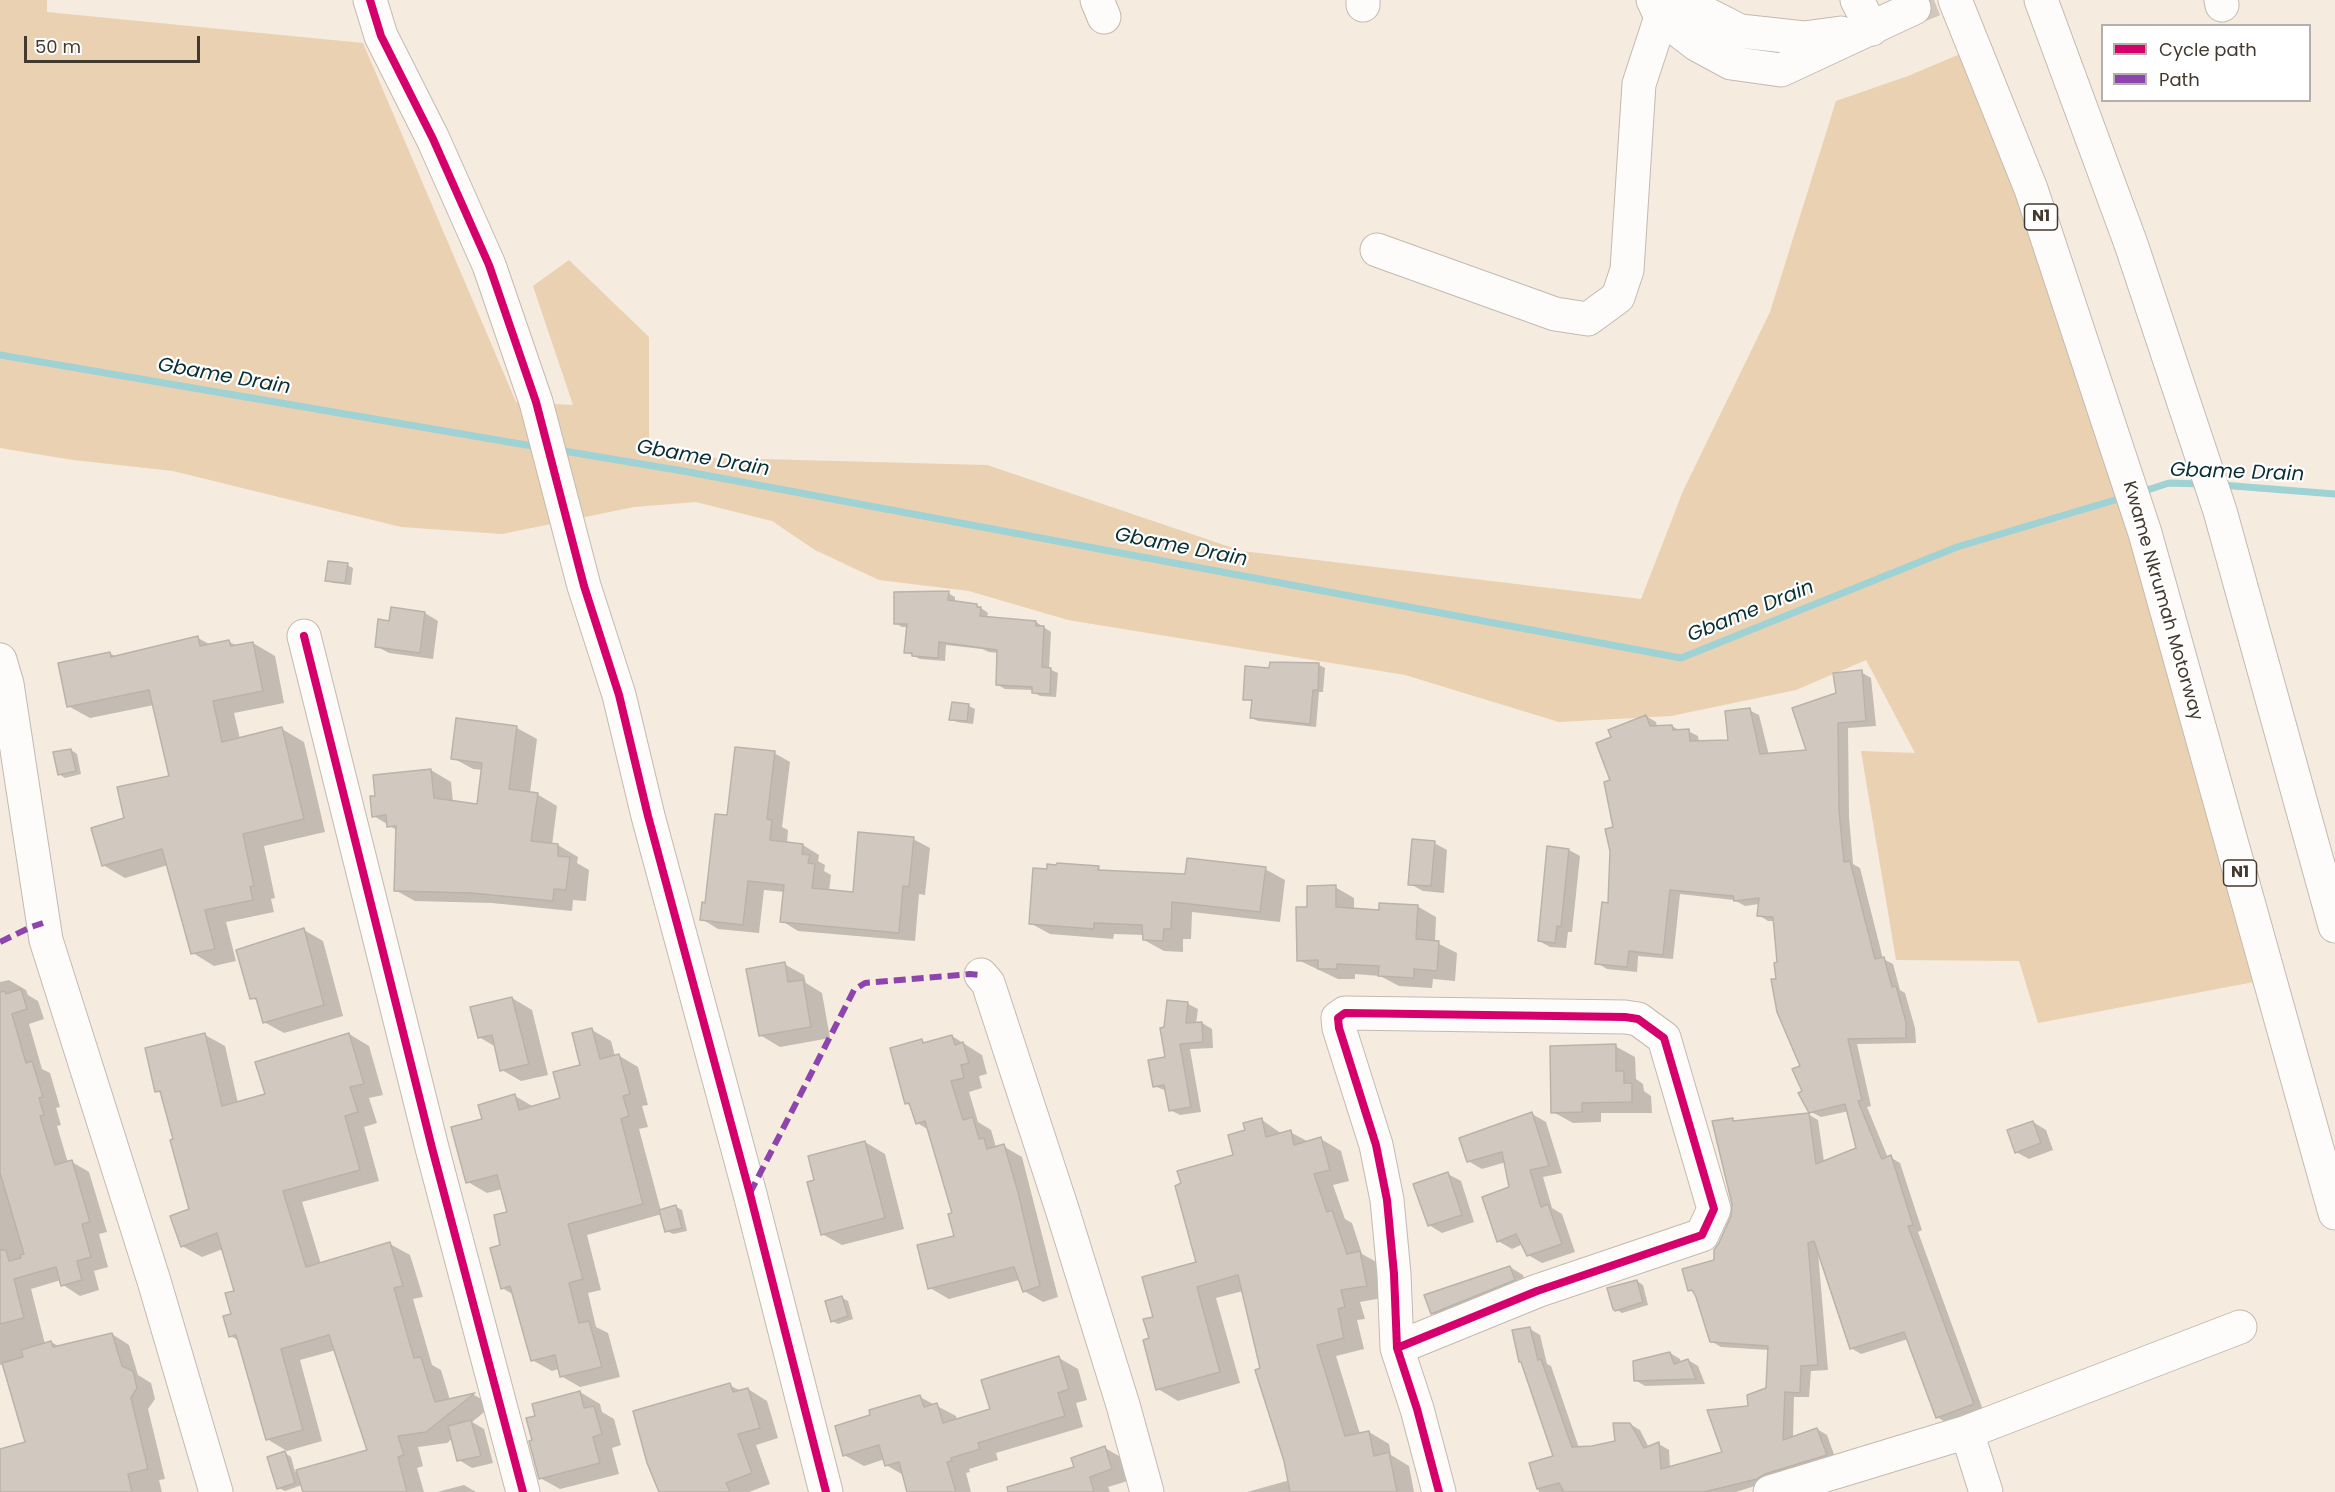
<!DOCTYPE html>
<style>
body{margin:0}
#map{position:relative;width:2335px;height:1492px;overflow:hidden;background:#f5ebdf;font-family:Poppins,sans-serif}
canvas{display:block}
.legend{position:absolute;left:2101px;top:24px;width:210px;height:78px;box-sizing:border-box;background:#fff;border:2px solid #b3b0ac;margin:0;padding:8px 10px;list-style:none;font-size:18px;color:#42392f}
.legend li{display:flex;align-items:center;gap:12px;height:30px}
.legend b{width:30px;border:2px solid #b3b0ac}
.scale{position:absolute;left:24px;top:36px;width:176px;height:27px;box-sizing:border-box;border:3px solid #42392f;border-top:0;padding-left:8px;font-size:18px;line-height:21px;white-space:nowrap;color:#42392f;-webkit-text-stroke:4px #fff;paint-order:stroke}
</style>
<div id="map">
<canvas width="2335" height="1492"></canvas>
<ul class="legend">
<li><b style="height:8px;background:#d6006c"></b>Cycle path</li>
<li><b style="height:8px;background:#8e44ad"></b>Path</li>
</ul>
<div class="scale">50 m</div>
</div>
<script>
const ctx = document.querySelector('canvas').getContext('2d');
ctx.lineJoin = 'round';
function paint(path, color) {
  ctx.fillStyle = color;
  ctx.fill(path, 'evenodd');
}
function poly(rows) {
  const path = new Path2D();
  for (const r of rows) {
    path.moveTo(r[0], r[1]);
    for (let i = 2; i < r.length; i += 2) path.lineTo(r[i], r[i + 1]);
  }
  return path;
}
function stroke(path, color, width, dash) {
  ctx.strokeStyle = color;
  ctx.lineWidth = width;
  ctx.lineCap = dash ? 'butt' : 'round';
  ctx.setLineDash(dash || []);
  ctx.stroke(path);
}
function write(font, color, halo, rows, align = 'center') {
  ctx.font = font + ' Poppins,sans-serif';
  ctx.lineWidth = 4.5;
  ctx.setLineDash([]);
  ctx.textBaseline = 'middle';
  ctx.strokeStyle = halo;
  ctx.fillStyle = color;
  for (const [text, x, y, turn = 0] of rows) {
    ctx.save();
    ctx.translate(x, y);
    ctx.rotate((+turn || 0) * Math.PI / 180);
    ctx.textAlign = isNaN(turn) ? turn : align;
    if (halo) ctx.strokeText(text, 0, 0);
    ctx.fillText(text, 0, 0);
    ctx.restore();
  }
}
const green = poly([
 [0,0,47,0,47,12,363,43,516,402,573,405,533,286,569,260,649,337,649,456,987,465,1242,551,1641,599,1683,491,1770,312,1836,101,1908,76,1967,51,2141,560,2254,982,2038,1023,2019,961,1896,960,1861,751,1915,753,1866,660,1796,690,1671,716,1559,722,1405,675,1068,620,969,591,879,580,815,550,772,521,696,502,634,507,502,534,401,527,173,471,73,460,0,448]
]);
const shadow = poly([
 [347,565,353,568,351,585,333,583,327,580],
 [948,593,955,597,955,602,977,606,984,610,988,613,987,618,1036,622,1051,632,1049,669,1058,673,1056,697,1040,696,1033,692,1034,690,1005,689,998,685,999,653,989,652,982,649,946,645,945,661,920,659,906,652,908,627,902,627,895,623],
 [425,613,438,621,433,659,389,653,376,646,390,623],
 [198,638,211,645,229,642,238,646,253,643,275,656,284,703,234,713,240,739,282,729,304,742,325,832,264,846,275,898,271,899,274,912,226,922,236,961,214,966,193,953,168,865,125,878,103,865,171,777,154,705,90,718,68,706,109,653,117,657],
 [1319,665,1325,668,1323,692,1319,692,1316,727,1258,721,1252,718,1253,702,1245,699,1271,670],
 [1861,672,1871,678,1876,726,1848,728,1849,817,1853,864,1860,868,1883,959,1893,964,1900,990,1905,993,1915,1028,1916,1043,1857,1044,1871,1106,1867,1107,1888,1158,1890,1157,1900,1163,1922,1230,1918,1232,1983,1410,1947,1423,1937,1417,1908,1339,1861,1354,1851,1348,1818,1252,1828,1370,1811,1371,1809,1397,1794,1397,1793,1438,1817,1429,1827,1435,1836,1460,1736,1492,1539,1492,1531,1464,1555,1457,1530,1329,1540,1335,1547,1364,1551,1366,1579,1448,1616,1443,1630,1424,1640,1430,1649,1448,1659,1444,1669,1450,1670,1468,1724,1453,1749,1408,1767,1389,1769,1350,1721,1347,1711,1341,1696,1293,1689,1290,1715,1261,1720,1244,1733,1216,1732,1119,1737,1122,1808,1114,1818,1120,1824,1162,1858,1149,1849,1111,1821,1117,1811,1112,1804,1092,1802,1067,1777,980,1779,964,1775,921,1768,921,1758,915,1759,904,1745,906,1734,900,1680,894,1673,959,1638,956,1637,972,1607,969,1597,963,1610,904,1614,828,1612,781,1613,738,1646,716,1656,722,1657,727,1672,726,1681,731,1688,731,1698,736,1699,743,1730,741,1749,710,1759,715,1769,755,1808,752,1837,694],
 [969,706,975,709,973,724,957,722,951,719],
 [458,720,517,728,537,739,530,793,537,794,557,806,552,845,558,845,578,857,577,863,589,870,586,901,573,900,572,911,492,903,415,901,395,890,398,831,374,816,431,770,451,782,453,802,478,806,483,770,473,769,453,758],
 [71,750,77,754,81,774,65,778,59,774],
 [774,753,790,762,782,827,788,830,787,843,803,845,819,855,818,861,825,865,824,871,831,875,829,891,854,894,913,839,930,848,925,895,919,894,915,941,798,931,782,921,785,892,764,890,759,933,718,929,702,919,728,816],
 [1434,843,1447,850,1444,893,1423,891,1410,884],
 [1549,848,1569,850,1580,856,1572,932,1568,932,1566,948,1550,947,1539,941],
 [1098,868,1105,872,1186,875,1265,869,1285,880,1280,922,1192,912,1191,939,1183,939,1183,952,1164,951,1144,940,1144,935,1114,934,1113,939,1050,934,1030,923,1048,870],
 [1335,887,1354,898,1354,910,1380,912,1417,906,1436,917,1435,942,1457,953,1455,981,1433,979,1432,988,1399,986,1380,976,1355,974,1355,979,1338,979,1298,960,1309,908],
 [304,930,323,941,343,1016,284,1033,264,1022,259,1002,252,998],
 [784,964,804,975,806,983,822,993,830,1038,780,1047,760,1035],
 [9,980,26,990,28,995,38,1001,44,1019,29,1024,42,1069,50,1073,60,1107,56,1108,61,1125,57,1126,68,1163,72,1162,89,1172,107,1232,99,1234,108,1267,94,1271,99,1290,80,1296,63,1285,61,1280,31,1289,45,1344,51,1342,60,1347,112,1334,129,1345,138,1375,151,1383,155,1399,148,1409,165,1479,159,1480,162,1492,0,1492,0,1451,27,1443,4,1364,0,1365,0,982],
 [512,998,532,1010,548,1075,521,1081,502,1070,496,1047,479,1037],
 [1188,1004,1198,1009,1196,1024,1202,1023,1212,1029,1213,1048,1190,1049,1201,1112,1180,1115,1170,1110,1167,1091,1154,1086,1167,1058,1165,1028],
 [592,1030,611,1041,615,1056,618,1055,638,1067,648,1105,642,1106,648,1127,639,1129,661,1211,676,1207,682,1210,687,1231,673,1234,667,1231,662,1214,587,1235,601,1290,588,1293,596,1327,608,1333,620,1377,580,1387,561,1376,559,1369,552,1371,532,1360,514,1295,502,1288,502,1246,509,1213,503,1189,487,1193,468,1182,483,1120,515,1096,534,1107,562,1099,582,1066],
 [349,1034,369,1046,383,1095,369,1098,377,1123,364,1127,379,1181,302,1202,321,1264,390,1244,410,1255,423,1297,413,1299,432,1365,441,1370,450,1400,474,1395,493,1405,472,1422,484,1429,493,1463,472,1468,459,1460,453,1438,447,1443,418,1447,423,1466,417,1468,424,1492,304,1492,302,1485,285,1491,279,1488,285,1453,291,1457,295,1472,369,1451,336,1350,300,1360,322,1441,287,1451,267,1439,239,1341,231,1336,236,1292,223,1249,202,1257,182,1246,191,1210,163,1094,157,1091,205,1035,225,1046,238,1103,266,1095],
 [952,1036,982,1055,987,1074,979,1076,982,1088,969,1092,978,1122,991,1130,996,1147,1003,1146,1022,1157,1058,1297,1043,1302,1024,1291,1019,1280,949,1299,930,1288,956,1237,954,1214,929,1130,917,1123,912,1107,906,1103,921,1041,926,1043],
 [1615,1046,1635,1057,1636,1079,1643,1084,1644,1091,1651,1096,1652,1113,1601,1113,1601,1122,1573,1123,1553,1112],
 [1532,1114,1546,1122,1562,1173,1543,1177,1552,1208,1562,1214,1575,1252,1542,1263,1528,1255,1523,1244,1512,1249,1498,1241,1511,1188,1506,1162,1482,1169,1468,1161],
 [1262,1120,1282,1134,1290,1132,1309,1142,1321,1139,1341,1151,1349,1181,1333,1185,1345,1219,1352,1223,1362,1254,1380,1264,1387,1297,1360,1302,1365,1319,1357,1320,1364,1349,1336,1356,1360,1434,1369,1432,1389,1444,1391,1455,1409,1466,1414,1492,1247,1492,1290,1480,1257,1371,1262,1369,1243,1291,1216,1298,1240,1383,1178,1401,1158,1389,1151,1339,1155,1318,1198,1263,1235,1156,1247,1131],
 [2033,1122,2046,1130,2053,1150,2029,1159,2016,1152],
 [865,1142,885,1154,904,1229,842,1245,822,1234,815,1181],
 [1448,1174,1461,1181,1474,1222,1442,1233,1429,1225],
 [1510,1267,1523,1275,1527,1287,1445,1320,1432,1313],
 [1637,1281,1643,1285,1648,1305,1622,1313,1616,1309],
 [842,1298,848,1301,853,1319,838,1324,832,1321],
 [1670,1353,1680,1359,1681,1363,1688,1360,1698,1366,1705,1384,1645,1386,1635,1380],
 [1059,1358,1078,1369,1087,1400,1076,1403,1083,1427,996,1453,998,1460,969,1469,970,1472,966,1473,971,1492,913,1492,905,1476,886,1465,885,1459,864,1466,844,1455,872,1416,920,1397,956,1416,957,1420,992,1410],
 [729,1385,741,1391,748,1389,767,1401,778,1438,756,1445,770,1484,749,1492,660,1492],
 [580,1392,600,1404,602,1412,614,1419,621,1445,612,1448,619,1474,560,1489,540,1478,534,1441,536,1417],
 [1105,1448,1124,1459,1131,1480,1108,1487,1110,1492,1015,1492,1076,1469],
 [464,1485,476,1492,437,1492]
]);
const stream = poly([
 [0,355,538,447],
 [558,450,683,471,1681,658,1957,547,2125,497],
 [2221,485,2335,494],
 [2141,492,2169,483,2201,484]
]);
const building = poly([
 [328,561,348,563,345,583,325,581,328,561],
 [949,591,948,600,977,604,977,607,981,607,980,616,1036,621,1036,626,1044,626,1042,667,1051,668,1050,694,1032,693,1032,687,996,685,997,650,939,642,938,658,912,656,912,653,904,653,907,624,894,624,894,592,949,591],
 [391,607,425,612,420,653,375,647,378,619,389,621,391,607],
 [198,636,200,646,229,640,231,646,253,642,263,691,213,701,222,742,282,727,304,819,243,834,254,886,250,887,253,900,205,910,215,949,191,954,162,849,102,866,91,828,124,818,117,787,169,776,149,690,67,707,58,663,110,652,111,657,198,636],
 [1270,662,1319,663,1318,690,1313,690,1310,724,1250,718,1252,700,1243,700,1245,666,1269,668,1270,662],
 [1862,670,1866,721,1838,723,1839,810,1844,862,1850,861,1875,959,1884,957,1892,987,1896,986,1906,1022,1906,1038,1848,1039,1862,1100,1858,1101,1880,1155,1882,1159,1891,1155,1913,1225,1908,1226,1974,1404,1936,1418,1904,1332,1850,1349,1814,1241,1808,1243,1818,1365,1801,1366,1800,1393,1785,1392,1783,1440,1817,1428,1827,1455,1765,1474,1757,1479,1704,1492,1564,1492,1559,1483,1537,1489,1529,1463,1553,1456,1521,1362,1519,1362,1512,1330,1530,1327,1538,1360,1541,1359,1572,1447,1592,1446,1615,1441,1613,1423,1630,1423,1644,1448,1659,1442,1661,1469,1722,1452,1707,1410,1748,1406,1747,1395,1766,1388,1768,1346,1710,1342,1696,1297,1692,1290,1688,1291,1682,1269,1714,1260,1714,1250,1719,1243,1731,1216,1732,1204,1712,1121,1733,1118,1733,1121,1809,1113,1816,1164,1856,1148,1845,1104,1809,1113,1798,1093,1802,1091,1792,1069,1800,1066,1777,1012,1771,979,1776,979,1774,963,1777,962,1773,917,1757,916,1759,898,1734,901,1733,896,1670,890,1663,955,1629,951,1627,967,1595,964,1602,902,1608,903,1610,851,1605,829,1613,827,1604,782,1610,780,1596,743,1611,737,1608,730,1646,715,1650,726,1672,725,1673,730,1689,729,1690,741,1728,740,1725,711,1750,708,1760,754,1806,750,1792,708,1836,693,1833,673,1862,670],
 [952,702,969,704,967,721,949,720,952,702],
 [456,718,517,726,509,789,538,793,531,841,558,844,558,856,570,857,566,890,554,889,553,901,471,893,394,891,396,826,387,827,386,815,372,817,370,796,375,796,373,775,431,769,434,798,477,804,482,763,451,759,456,718],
 [735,747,775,751,767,819,772,820,770,840,803,844,802,854,810,855,808,863,815,864,812,888,853,892,858,832,914,837,909,887,903,886,899,933,780,922,784,885,748,881,743,925,700,920,702,902,705,903,715,814,727,815,735,747],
 [71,749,76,771,58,775,53,752,71,749],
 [1412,839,1435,841,1431,886,1408,885,1412,839],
 [1547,846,1569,849,1561,927,1557,926,1555,943,1538,941,1547,846],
 [1187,858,1266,867,1260,912,1172,902,1171,929,1164,929,1163,941,1143,940,1142,925,1094,923,1094,929,1029,924,1033,868,1047,869,1047,864,1056,865,1057,863,1099,866,1098,870,1185,874,1187,858],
 [1336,885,1336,907,1379,910,1379,903,1418,905,1416,939,1439,941,1437,971,1414,969,1414,978,1378,976,1379,966,1337,964,1337,969,1318,969,1318,960,1297,961,1296,907,1307,907,1307,886,1336,885],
 [304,928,324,1005,263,1023,256,998,250,999,236,950,304,928],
 [785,962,788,982,803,980,811,1027,759,1036,746,969,785,962],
 [21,989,27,1009,12,1014,26,1063,32,1061,43,1097,39,1098,44,1115,40,1116,55,1165,72,1160,90,1222,82,1224,91,1257,77,1261,82,1280,61,1286,56,1267,14,1279,24,1318,0,1324,0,1250,6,1250,9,1261,21,1258,20,1255,24,1254,0,1173,0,992,5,991,6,994,21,989],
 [512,997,529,1064,500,1071,492,1035,478,1038,470,1007,512,997],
 [1167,1000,1188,1002,1186,1023,1202,1022,1203,1042,1180,1044,1191,1107,1169,1111,1164,1085,1153,1087,1148,1060,1165,1057,1160,1028,1164,1027,1167,1000],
 [592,1028,600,1059,619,1054,630,1094,623,1096,629,1116,621,1119,643,1204,568,1224,583,1279,569,1283,579,1323,589,1321,602,1367,560,1377,555,1355,531,1361,510,1286,501,1289,490,1248,500,1245,494,1215,507,1212,497,1175,466,1183,451,1127,482,1119,478,1105,515,1094,519,1110,560,1098,553,1072,580,1065,572,1033,592,1028],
 [205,1033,222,1106,265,1094,255,1062,349,1033,364,1084,350,1087,358,1112,345,1116,360,1170,283,1191,306,1267,390,1242,403,1286,394,1288,414,1358,421,1357,435,1402,475,1393,426,1432,398,1436,404,1455,398,1457,407,1492,303,1492,296,1470,367,1450,329,1335,281,1349,303,1430,266,1440,236,1335,229,1337,223,1316,231,1314,225,1293,234,1291,217,1233,181,1247,170,1216,189,1209,170,1140,173,1139,160,1091,155,1092,145,1048,205,1033],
 [952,1035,955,1045,963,1042,969,1063,961,1065,964,1078,951,1081,963,1120,973,1117,979,1139,984,1138,987,1149,1004,1144,1018,1192,1040,1286,1023,1292,1014,1267,928,1289,917,1245,954,1236,948,1214,952,1213,925,1121,916,1124,909,1103,905,1104,890,1048,922,1039,923,1043,952,1035],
 [1616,1044,1616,1071,1624,1071,1624,1083,1632,1083,1632,1102,1582,1103,1582,1112,1551,1113,1550,1046,1616,1044],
 [1532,1112,1549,1166,1530,1170,1541,1207,1548,1204,1562,1244,1527,1256,1516,1234,1497,1242,1482,1197,1509,1187,1502,1152,1467,1162,1459,1138,1532,1112],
 [1262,1118,1266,1137,1291,1130,1294,1145,1321,1137,1330,1170,1314,1174,1327,1212,1332,1210,1347,1254,1360,1251,1367,1286,1341,1290,1345,1307,1338,1309,1344,1338,1317,1345,1345,1436,1369,1431,1374,1456,1389,1452,1397,1492,1290,1492,1284,1461,1255,1370,1260,1368,1238,1275,1197,1287,1220,1372,1156,1390,1143,1340,1149,1338,1143,1319,1153,1317,1142,1277,1196,1262,1175,1186,1181,1183,1177,1171,1233,1155,1228,1135,1245,1130,1243,1123,1262,1118],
 [2033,1121,2041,1143,2015,1153,2007,1130,2033,1121],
 [865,1141,885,1218,821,1235,807,1182,814,1180,808,1156,865,1141],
 [1448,1172,1462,1215,1428,1226,1413,1184,1448,1172],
 [676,1205,682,1228,665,1232,659,1210,676,1205],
 [1510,1266,1515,1280,1431,1314,1424,1295,1510,1266],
 [1637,1280,1643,1302,1615,1311,1613,1309,1607,1288,1637,1280],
 [842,1296,848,1316,831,1322,825,1301,842,1296],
 [112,1333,122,1366,133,1371,137,1388,131,1398,148,1469,128,1474,132,1492,0,1492,0,1449,25,1442,2,1363,23,1357,21,1350,51,1341,53,1347,112,1333],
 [1670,1352,1674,1364,1688,1359,1696,1379,1634,1381,1633,1361,1670,1352],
 [1059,1356,1069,1389,1058,1393,1065,1416,978,1443,980,1449,951,1458,952,1461,947,1462,956,1492,907,1492,899,1462,885,1466,879,1445,843,1456,835,1426,870,1415,869,1410,920,1395,924,1407,937,1403,943,1423,990,1409,981,1380,1059,1356],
 [730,1383,733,1392,748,1388,760,1428,738,1434,752,1473,726,1483,730,1492,659,1492,647,1463,633,1411,730,1383],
 [580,1391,584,1408,594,1406,602,1434,593,1437,600,1463,539,1479,529,1441,532,1440,526,1418,535,1416,532,1404,580,1391],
 [471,1420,481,1456,457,1461,448,1426,471,1420],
 [1105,1446,1112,1469,1090,1477,1094,1492,1008,1492,1007,1487,1074,1467,1071,1458,1105,1446],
 [285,1451,295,1483,277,1489,267,1457,285,1451]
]);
const majorTunnel = poly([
 [1914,8,1934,0]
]);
const minor = poly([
 [370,0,381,36,433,139,489,265,536,402,584,586,619,695,648,816,750,1194,826,1492],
 [1097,0,1104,17],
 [1857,0,1872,29],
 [2221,0,2222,5],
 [1363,5,1363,0],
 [1377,250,1555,314,1588,319,1618,297,1627,270,1639,84,1661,17],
 [304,636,432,1148,523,1492],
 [0,660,7,684,46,940,154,1281,216,1492],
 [981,975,988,983,1062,1209,1123,1405,1147,1492],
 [1397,1348,1537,1291,1702,1235,1714,1209,1664,1038,1638,1019,1625,1017,1345,1013,1338,1018,1339,1028,1376,1145,1387,1200,1394,1274,1397,1348,1417,1409,1439,1492],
 [1967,1432,1986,1492],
 [1770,1492,1967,1432,2240,1327]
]);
const major = poly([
 [1653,0,1661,17,1696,44,1731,63,1781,70,1914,8],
 [1688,0,1695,8,1740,31,1804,38,1841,33]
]);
const highway = poly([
 [1955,0,2031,189,2145,533,2335,1213],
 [2041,0,2131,244,2220,511,2335,926]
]);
const quiet = poly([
 [0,942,31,927,43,923],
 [750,1193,854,990,865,983,970,974,981,975]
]);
const cycleway = poly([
 [370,0,381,36,433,139,489,265,536,402,584,586,619,695,648,816,750,1194,826,1492],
 [304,636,432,1148,523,1492],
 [1397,1348,1537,1291,1702,1235,1714,1209,1664,1038,1638,1019,1625,1017,1345,1013,1338,1018,1339,1028,1376,1145,1387,1200,1394,1274,1397,1348,1417,1409,1439,1492]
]);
const shields = [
 [2041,217,33],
 [2240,873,33]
];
const shieldNames = [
 ["N1",2041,217],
 ["N1",2240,873]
];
const streetNames = [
 ["Kwame Nkrumah Motorway",2162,601,74]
];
const waterNames = [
 ["Gbame Drain",224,377,10],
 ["Gbame Drain",703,459,10],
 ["Gbame Drain",2237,473,2],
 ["Gbame Drain",1181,548,11],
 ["Gbame Drain",1751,612,-22]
];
paint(green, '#ead1b2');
paint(shadow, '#0003');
stroke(stream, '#9ed2d4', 7);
paint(building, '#d1c9bf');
stroke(building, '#bbb2a9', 1.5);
stroke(majorTunnel, '#d1c7bc', 33, [33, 16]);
stroke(minor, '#c2bab0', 35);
stroke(major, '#c2bab0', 35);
stroke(highway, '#c2bab0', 35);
stroke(minor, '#fefcfa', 33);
stroke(major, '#fefcfa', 33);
stroke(highway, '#fefcfa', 33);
stroke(quiet, '#8e44ad', 6, [12, 6]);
stroke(cycleway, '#d6006c', 8);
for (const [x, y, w] of shields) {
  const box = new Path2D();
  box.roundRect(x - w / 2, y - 13, w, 26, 4.5);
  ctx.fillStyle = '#fff';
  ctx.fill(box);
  stroke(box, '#42392f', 1.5);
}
write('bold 16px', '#42392f', null, shieldNames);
write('18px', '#42392f', '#fff', streetNames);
write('italic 20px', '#083034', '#fff', waterNames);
</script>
